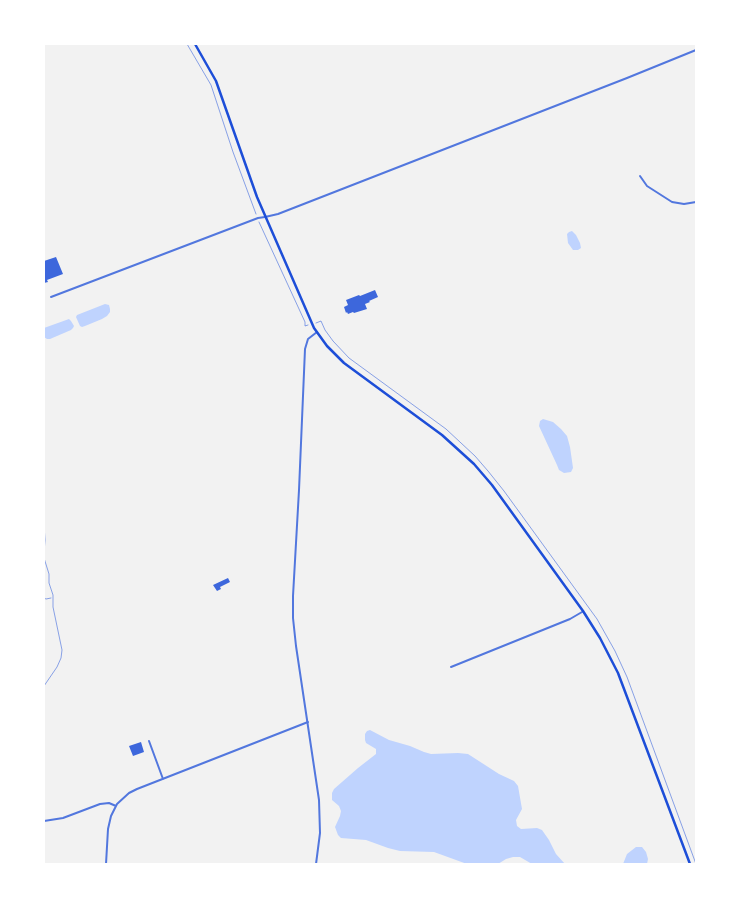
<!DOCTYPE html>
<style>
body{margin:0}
#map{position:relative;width:740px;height:908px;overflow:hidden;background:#f2f2f2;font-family:"Golos Text",sans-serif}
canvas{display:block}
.frame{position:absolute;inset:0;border:45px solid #fff;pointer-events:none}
</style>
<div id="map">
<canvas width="740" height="908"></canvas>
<div class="frame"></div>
</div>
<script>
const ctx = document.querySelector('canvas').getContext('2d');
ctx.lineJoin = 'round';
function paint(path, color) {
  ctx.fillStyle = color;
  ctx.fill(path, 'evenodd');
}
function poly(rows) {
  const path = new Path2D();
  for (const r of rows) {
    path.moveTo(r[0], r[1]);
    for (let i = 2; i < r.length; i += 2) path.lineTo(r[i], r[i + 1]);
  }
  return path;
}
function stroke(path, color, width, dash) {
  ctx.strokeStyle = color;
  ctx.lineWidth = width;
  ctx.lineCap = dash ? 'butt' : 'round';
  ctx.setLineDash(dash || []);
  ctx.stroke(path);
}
const water = poly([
 [572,231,576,235,580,243,581,248,578,250,573,250,568,243,567,234,569,232],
 [105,304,109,305,110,309,110,312,107,316,102,319,85,326,82,327,80,326,76,317,77,315],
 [69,319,71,321,74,326,73,328,71,330,50,339,47,339,44,337,44,328],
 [543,419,553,422,561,429,567,436,570,447,573,468,571,472,564,473,559,470,557,465,539,426,540,421],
 [370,730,389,740,410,746,424,752,431,754,458,753,468,754,499,774,514,781,518,786,522,809,516,820,517,826,521,829,537,828,542,830,549,840,556,854,565,864,532,864,520,857,513,857,506,859,498,864,467,864,434,852,400,851,388,848,366,840,341,838,338,835,335,827,340,816,341,811,339,806,332,800,332,793,334,789,358,768,376,754,376,749,366,743,365,740,365,734,367,731],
 [636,847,642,847,646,852,648,859,647,864,623,864,627,854]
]);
const building = poly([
 [56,257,63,274,47,280,48,282,44,283,44,261],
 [375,290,378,297,369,301,370,302,365,304,367,309,354,313,353,312,348,314,347,312,346,313,344,307,348,305,346,300,359,295,360,296],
 [228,578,230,582,220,587,221,589,217,591,213,585],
 [141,742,144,752,133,756,129,746]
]);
const path = poly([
 [187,44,211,85,233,152,256,214],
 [259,222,305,322,305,326,308,325],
 [316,323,321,321,325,330,333,341,349,358,446,429,475,456,488,471,504,491,597,619,615,651,627,677,696,864],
 [44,525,45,540,44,553],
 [44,558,49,574,49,583,53,595,53,607,62,650,61,658,57,667,44,686],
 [44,598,46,599,51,598]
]);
const minor = poly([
 [640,176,647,186,672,202,684,204,696,202],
 [51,297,258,218,265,217],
 [451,667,570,619,582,612],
 [149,741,163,779],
 [44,821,63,818,100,804,109,803,116,806],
 [106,864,108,829,111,816,117,804,129,793,137,789,308,722]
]);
const tertiary = poly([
 [265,217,278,214,627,78,696,50],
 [316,864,320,833,319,800,296,646,293,618,293,596,299,490,305,349,308,339,317,332]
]);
const secondary = poly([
 [195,44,216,81,257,197,314,328,327,346,344,363,442,435,474,464,492,485,583,611,600,638,618,673,690,864]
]);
paint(water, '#bfd3fe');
paint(building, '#3d67dc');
stroke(path, '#1d4ed8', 0.5);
stroke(minor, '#5277de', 2);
stroke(tertiary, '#5277de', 2);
stroke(secondary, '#1d4ed8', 2.5);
</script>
